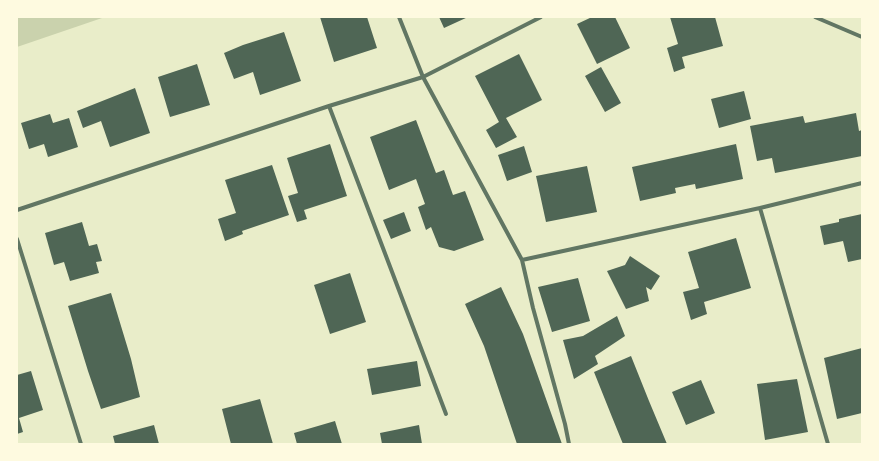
<!DOCTYPE html>
<style>
body{margin:0}
#map{position:relative;width:879px;height:461px;overflow:hidden;background:#e9edc9;font-family:Manrope,sans-serif}
canvas{display:block}
.frame{position:absolute;inset:0;border:18px solid #fefae0;pointer-events:none}
</style>
<div id="map">
<canvas width="879" height="461"></canvas>
<div class="frame"></div>
</div>
<script>
const ctx = document.querySelector('canvas').getContext('2d');
ctx.lineJoin = 'round';
function paint(path, color) {
  ctx.fillStyle = color;
  ctx.fill(path, 'evenodd');
}
function poly(rows) {
  const path = new Path2D();
  for (const r of rows) {
    path.moveTo(r[0], r[1]);
    for (let i = 2; i < r.length; i += 2) path.lineTo(r[i], r[i + 1]);
  }
  return path;
}
function stroke(path, color, width, dash) {
  ctx.strokeStyle = color;
  ctx.lineWidth = width;
  ctx.lineCap = dash ? 'butt' : 'round';
  ctx.setLineDash(dash || []);
  ctx.stroke(path);
}
const green = poly([
 [17,17,105,17,17,47]
]);
const building = poly([
 [320,17,367,17,377,48,334,62],
 [439,17,468,17,444,28],
 [592,17,615,17,630,48,597,64,577,24],
 [670,17,715,17,723,46,682,57,685,68,674,72,667,48,678,44],
 [284,32,301,81,260,95,253,72,234,79,224,53,243,45],
 [519,54,542,100,506,118,517,137,496,148,486,130,499,122,475,76],
 [197,64,210,105,170,117,158,77],
 [601,67,621,103,605,112,585,76],
 [135,88,150,133,110,147,101,121,83,128,77,111],
 [744,91,751,119,719,128,711,99],
 [856,113,859,131,862,130,862,156,775,173,772,158,757,161,750,126,803,116,805,123],
 [50,114,53,123,69,118,78,147,48,157,44,144,29,149,21,123],
 [416,120,436,173,444,170,453,195,465,191,484,240,454,251,439,247,431,227,426,230,418,207,425,204,416,179,389,190,370,137],
 [330,144,347,196,304,210,307,219,297,222,288,196,298,193,287,158],
 [736,144,743,179,696,189,695,184,675,188,676,193,640,201,632,167],
 [524,146,532,172,507,181,498,155],
 [272,165,289,215,242,231,243,234,225,241,218,219,236,213,225,180],
 [587,166,597,212,546,222,536,176],
 [404,212,411,231,391,239,383,220],
 [862,214,862,259,848,262,843,241,824,245,820,226,839,222,839,219],
 [82,222,89,246,97,244,102,261,96,262,99,273,70,281,64,262,54,265,45,233],
 [736,238,751,288,704,302,707,314,691,320,683,292,699,288,688,252],
 [630,256,660,276,651,290,646,287,649,301,626,309,607,271,625,265],
 [350,273,366,322,330,334,314,285],
 [578,278,590,321,552,332,538,287],
 [501,287,523,334,562,444,517,444,484,346,465,304],
 [111,293,131,359,140,397,101,409,88,371,68,306],
 [617,316,625,336,595,356,598,364,574,379,563,340,583,336],
 [862,348,862,413,837,419,824,358],
 [631,356,649,401,667,444,623,444,612,417,594,372],
 [417,361,421,386,372,395,367,369],
 [31,371,43,410,19,418,23,432,17,434,17,375],
 [797,379,808,432,765,440,757,384],
 [701,380,715,413,686,425,672,392],
 [260,399,273,444,231,444,222,409],
 [335,421,342,444,297,444,294,433],
 [154,425,159,444,115,444,113,436],
 [419,425,422,444,382,444,380,433]
]);
const minor = poly([
 [399,17,423,77,522,260,533,308,565,424,569,444],
 [815,17,862,37],
 [329,106,446,414],
 [760,208,828,444],
 [17,210,329,106,423,77,541,17],
 [17,239,81,444],
 [522,260,760,208,862,183]
]);
paint(green, '#cad2ad');
paint(building, '#4f6655');
stroke(minor, '#617663', 4);
</script>
